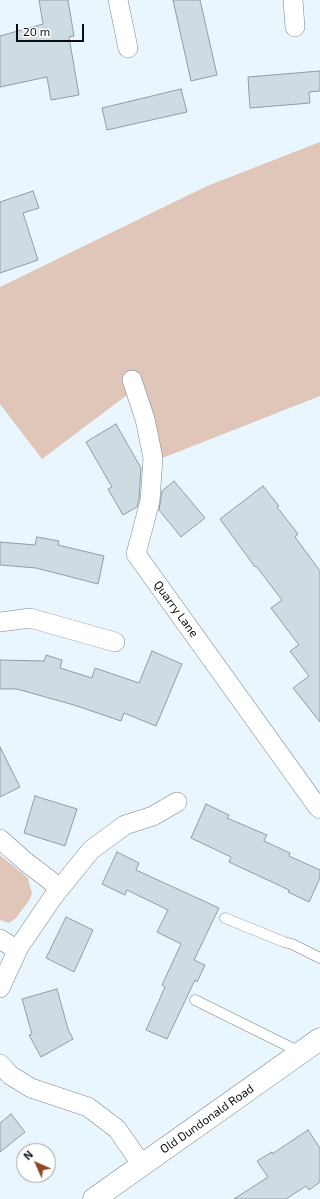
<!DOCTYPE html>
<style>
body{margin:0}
#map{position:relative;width:320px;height:1199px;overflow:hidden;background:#eaf6fd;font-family:"Exo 2",sans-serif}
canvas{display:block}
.north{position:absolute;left:16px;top:1143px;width:40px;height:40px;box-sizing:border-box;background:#fff;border:1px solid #9d9fa0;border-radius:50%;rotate:315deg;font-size:11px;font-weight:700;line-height:16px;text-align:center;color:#0b0f11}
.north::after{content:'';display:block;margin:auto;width:14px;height:18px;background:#8e4822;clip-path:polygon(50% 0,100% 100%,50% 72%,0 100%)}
.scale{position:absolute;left:16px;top:24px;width:68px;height:18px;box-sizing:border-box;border:2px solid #0b0f11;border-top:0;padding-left:5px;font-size:12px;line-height:14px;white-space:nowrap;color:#0b0f11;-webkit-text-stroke:3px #fff;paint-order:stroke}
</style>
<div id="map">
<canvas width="320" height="1199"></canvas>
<div class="north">N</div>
<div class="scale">20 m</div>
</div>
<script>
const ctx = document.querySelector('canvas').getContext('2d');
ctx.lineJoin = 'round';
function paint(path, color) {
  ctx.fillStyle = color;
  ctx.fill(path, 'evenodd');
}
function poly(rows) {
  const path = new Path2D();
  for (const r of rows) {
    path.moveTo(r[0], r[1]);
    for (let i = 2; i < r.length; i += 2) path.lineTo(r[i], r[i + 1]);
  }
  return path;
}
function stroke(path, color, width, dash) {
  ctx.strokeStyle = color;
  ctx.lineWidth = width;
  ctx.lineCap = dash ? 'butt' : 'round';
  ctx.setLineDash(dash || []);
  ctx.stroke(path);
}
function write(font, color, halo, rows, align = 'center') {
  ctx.font = font + ' "Exo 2",sans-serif';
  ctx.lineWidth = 3;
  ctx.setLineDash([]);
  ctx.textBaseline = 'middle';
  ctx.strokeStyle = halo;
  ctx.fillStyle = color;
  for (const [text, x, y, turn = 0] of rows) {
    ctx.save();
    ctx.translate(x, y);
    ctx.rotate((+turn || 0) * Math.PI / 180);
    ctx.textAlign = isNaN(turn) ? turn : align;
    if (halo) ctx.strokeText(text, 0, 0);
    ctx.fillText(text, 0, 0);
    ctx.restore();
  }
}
const green = poly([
 [320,142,320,396,160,459,143,383,42,459,0,404,0,287,207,186],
 [0,855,28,878,29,883,32,893,30,899,16,918,9,923,0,920]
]);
const building = poly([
 [39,0,68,0,74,36,69,37,79,95,51,100,47,77,0,87,0,36,43,24,39,0],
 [173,0,200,0,217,75,191,81,173,0],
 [320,71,320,91,309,92,310,103,250,108,248,77,320,71],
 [181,89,187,112,107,130,102,108,181,89],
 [33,191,39,208,23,213,38,260,0,273,0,202,33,191],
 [116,424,141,468,139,499,137,507,123,515,108,489,112,487,86,442,116,424],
 [174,481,205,518,181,537,159,510,162,491,174,481],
 [263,486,279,506,277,507,298,534,295,537,320,571,320,722,293,688,309,676,290,651,299,645,271,608,282,600,256,566,255,567,220,519,263,486],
 [37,537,59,541,58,545,104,556,98,584,36,568,0,565,0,542,35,545,37,537],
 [152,651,182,664,156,726,124,713,121,721,74,705,17,689,0,689,0,660,44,661,46,655,62,660,60,668,92,678,95,668,139,683,152,651],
 [0,747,20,787,0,797,0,747],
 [35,796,77,809,65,846,24,833,35,796],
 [206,804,229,815,227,818,267,835,264,841,290,853,289,856,320,870,320,878,309,902,288,892,289,890,229,862,231,857,191,838,206,804],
 [117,852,139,863,136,870,219,908,194,960,205,965,197,982,195,980,167,1039,146,1030,165,987,162,985,181,944,157,932,168,910,127,890,125,895,102,884,117,852],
 [66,917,93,930,74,972,46,958,66,917],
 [57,989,68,1029,73,1039,41,1057,29,1035,32,1034,22,999,57,989],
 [11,1114,25,1132,0,1152,0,1123,11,1114],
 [308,1130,320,1148,320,1182,309,1190,306,1186,286,1199,234,1199,268,1177,257,1161,272,1152,272,1154,308,1130]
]);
const lane = poly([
 [225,918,284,942,292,944,320,958],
 [195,1000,302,1053]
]);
const street = poly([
 [118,0,128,48],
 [293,0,295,27],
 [132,380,145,419,153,458,150,501,136,554,317,806,320,809],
 [0,622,30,618,115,642],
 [0,839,26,862,60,888],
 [0,939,17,950],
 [0,988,19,947,53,897,91,850,125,825,153,816,177,802],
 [0,1064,10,1075,31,1088,88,1107,117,1129,142,1165]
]);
const secondary = poly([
 [94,1199,320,1039]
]);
const streetNames = [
 ["Quarry Lane",176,609,54],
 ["Old Dundonald Road",207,1119,-35]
];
paint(green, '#e0c5b9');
paint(building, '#cfdbe2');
stroke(building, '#919ca3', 1);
stroke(lane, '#79848a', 11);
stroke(street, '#79848a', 20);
stroke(secondary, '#79848a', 23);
stroke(lane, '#fff', 10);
stroke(street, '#fff', 19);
stroke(secondary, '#fff', 22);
write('12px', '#0b0f11', '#fff', streetNames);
</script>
